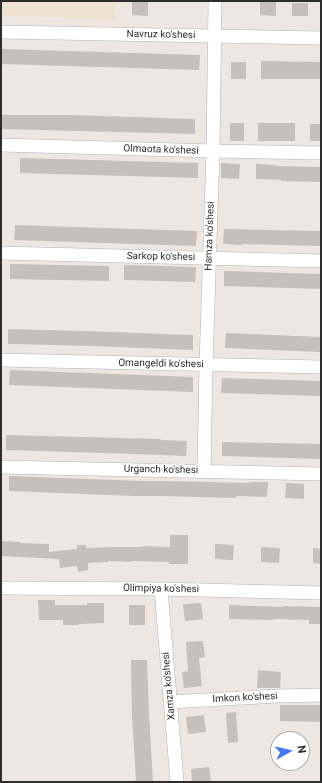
<!DOCTYPE html>
<style>
body{margin:0}
#map{position:relative;width:322px;height:783px;overflow:hidden;background:#eee6e0;font-family:Roboto,sans-serif}
canvas{display:block}
.frame{position:absolute;inset:0;border:2px solid #2d2d2d;pointer-events:none}
.north{position:absolute;left:270px;top:731px;width:40px;height:40px;box-sizing:border-box;background:#fff;border:1px solid #ababab;border-radius:50%;rotate:82deg;font-size:11px;font-weight:700;line-height:16px;text-align:center;color:#2d2d2d}
.north::after{content:'';display:block;margin:auto;width:14px;height:18px;background:#4577f5;clip-path:polygon(50% 0,100% 100%,50% 72%,0 100%)}
</style>
<div id="map">
<canvas width="322" height="783"></canvas>
<div class="frame"></div>
<div class="north">N</div>
</div>
<script>
const ctx = document.querySelector('canvas').getContext('2d');
ctx.lineJoin = 'round';
function paint(path, color) {
  ctx.fillStyle = color;
  ctx.fill(path, 'evenodd');
}
function poly(rows) {
  const path = new Path2D();
  for (const r of rows) {
    path.moveTo(r[0], r[1]);
    for (let i = 2; i < r.length; i += 2) path.lineTo(r[i], r[i + 1]);
  }
  return path;
}
function stroke(path, color, width, dash) {
  ctx.strokeStyle = color;
  ctx.lineWidth = width;
  ctx.lineCap = dash ? 'butt' : 'round';
  ctx.setLineDash(dash || []);
  ctx.stroke(path);
}
function write(font, color, halo, rows, align = 'center') {
  ctx.font = font + ' Roboto,sans-serif';
  ctx.lineWidth = 3;
  ctx.setLineDash([]);
  ctx.textBaseline = 'middle';
  ctx.strokeStyle = halo;
  ctx.fillStyle = color;
  for (const [text, x, y, turn = 0] of rows) {
    ctx.save();
    ctx.translate(x, y);
    ctx.rotate((+turn || 0) * Math.PI / 180);
    ctx.textAlign = isNaN(turn) ? turn : align;
    if (halo) ctx.strokeText(text, 0, 0);
    ctx.fillText(text, 0, 0);
    ctx.restore();
  }
}
const education = poly([
 [1,1,115,1,115,20,1,15]
]);
const building = poly([
 [132,2,148,2,148,16,132,15],
 [260,2,276,2,276,16,260,15],
 [292,3,308,3,308,16,292,16],
 [1,49,200,55,199,70,1,64],
 [261,61,321,62,321,79,261,79],
 [231,62,246,62,246,79,231,79],
 [1,115,70,115,195,119,195,134,39,130,1,129],
 [230,123,244,123,244,141,230,141],
 [258,123,295,123,295,141,258,141],
 [310,124,321,124,321,141,310,141],
 [20,158,198,163,198,178,20,173],
 [221,163,240,164,239,179,221,178],
 [256,164,275,165,275,166,321,167,321,182,281,181,281,180,256,179],
 [15,225,197,231,196,246,14,240],
 [224,229,321,231,321,246,242,244,242,245,223,244],
 [10,264,109,266,109,281,10,279],
 [124,265,196,267,195,282,124,280],
 [224,271,321,274,321,289,224,286],
 [8,329,84,331,193,335,193,350,93,346,8,344],
 [226,333,321,337,321,352,225,348],
 [10,370,193,377,193,392,9,385],
 [222,378,321,381,320,396,221,393],
 [6,435,161,439,160,440,187,441,186,456,135,454,6,450],
 [222,442,321,444,320,459,222,456],
 [9,476,142,481,167,481,249,483,249,482,268,482,267,497,236,496,236,498,160,496,135,496,9,491],
 [286,483,304,484,304,499,285,498],
 [170,535,188,535,188,564,169,564,169,562,131,561,131,562,108,561,108,562,88,563,88,570,78,572,77,566,60,568,59,559,1,556,2,541,20,542,20,543,49,544,49,552,77,549,77,545,86,545,86,548,113,547,143,547,143,546,170,547],
 [215,544,234,545,233,560,215,559],
 [261,547,280,548,279,563,261,562],
 [313,548,321,549,321,564,313,563],
 [38,600,55,600,55,605,87,605,87,603,104,603,104,623,79,624,79,625,63,625,63,620,39,620],
 [201,603,203,619,185,621,183,604],
 [129,605,145,605,145,625,129,625],
 [229,605,283,607,283,606,321,607,321,624,309,624,309,620,273,619,273,620,229,619],
 [203,641,205,657,199,658,202,686,184,688,182,672,188,671,186,642],
 [131,660,147,660,149,715,153,782,136,782,132,716],
 [258,670,281,672,280,688,257,688],
 [280,705,321,705,321,722,280,721],
 [236,712,238,742,228,743,226,713],
 [204,715,206,732,188,734,186,717],
 [209,767,211,782,192,782,191,769]
]);
const minor = poly([
 [1,32,321,38],
 [1,145,213,151,321,153],
 [1,253,321,261],
 [1,360,321,367],
 [1,467,321,474],
 [204,471,206,365,213,151,215,1],
 [1,588,161,589,321,593],
 [161,589,177,782],
 [170,702,278,696,321,695]
]);
const streetNames = [
 ["Navruz ko'shesi",161,35,1],
 ["Olmaota ko'shesi",161,150,2],
 ["Hamza ko'shesi",210,236,-88],
 ["Sarkop ko'shesi",161,257,1],
 ["Omangeldi ko'shesi",161,364,1],
 ["Urganch ko'shesi",161,470,1],
 ["Olimpiya ko'shesi",161,589,1],
 ["Xamza ko'shesi",169,686,-95],
 ["Imkon ko'shesi",245,698,-3]
];
paint(education, '#eee1d0');
paint(building, '#c6c0bc');
stroke(minor, '#b0b3bc', 14);
stroke(minor, '#fff', 13);
write('10px', '#2d2d2d', '#fff', streetNames);
</script>
